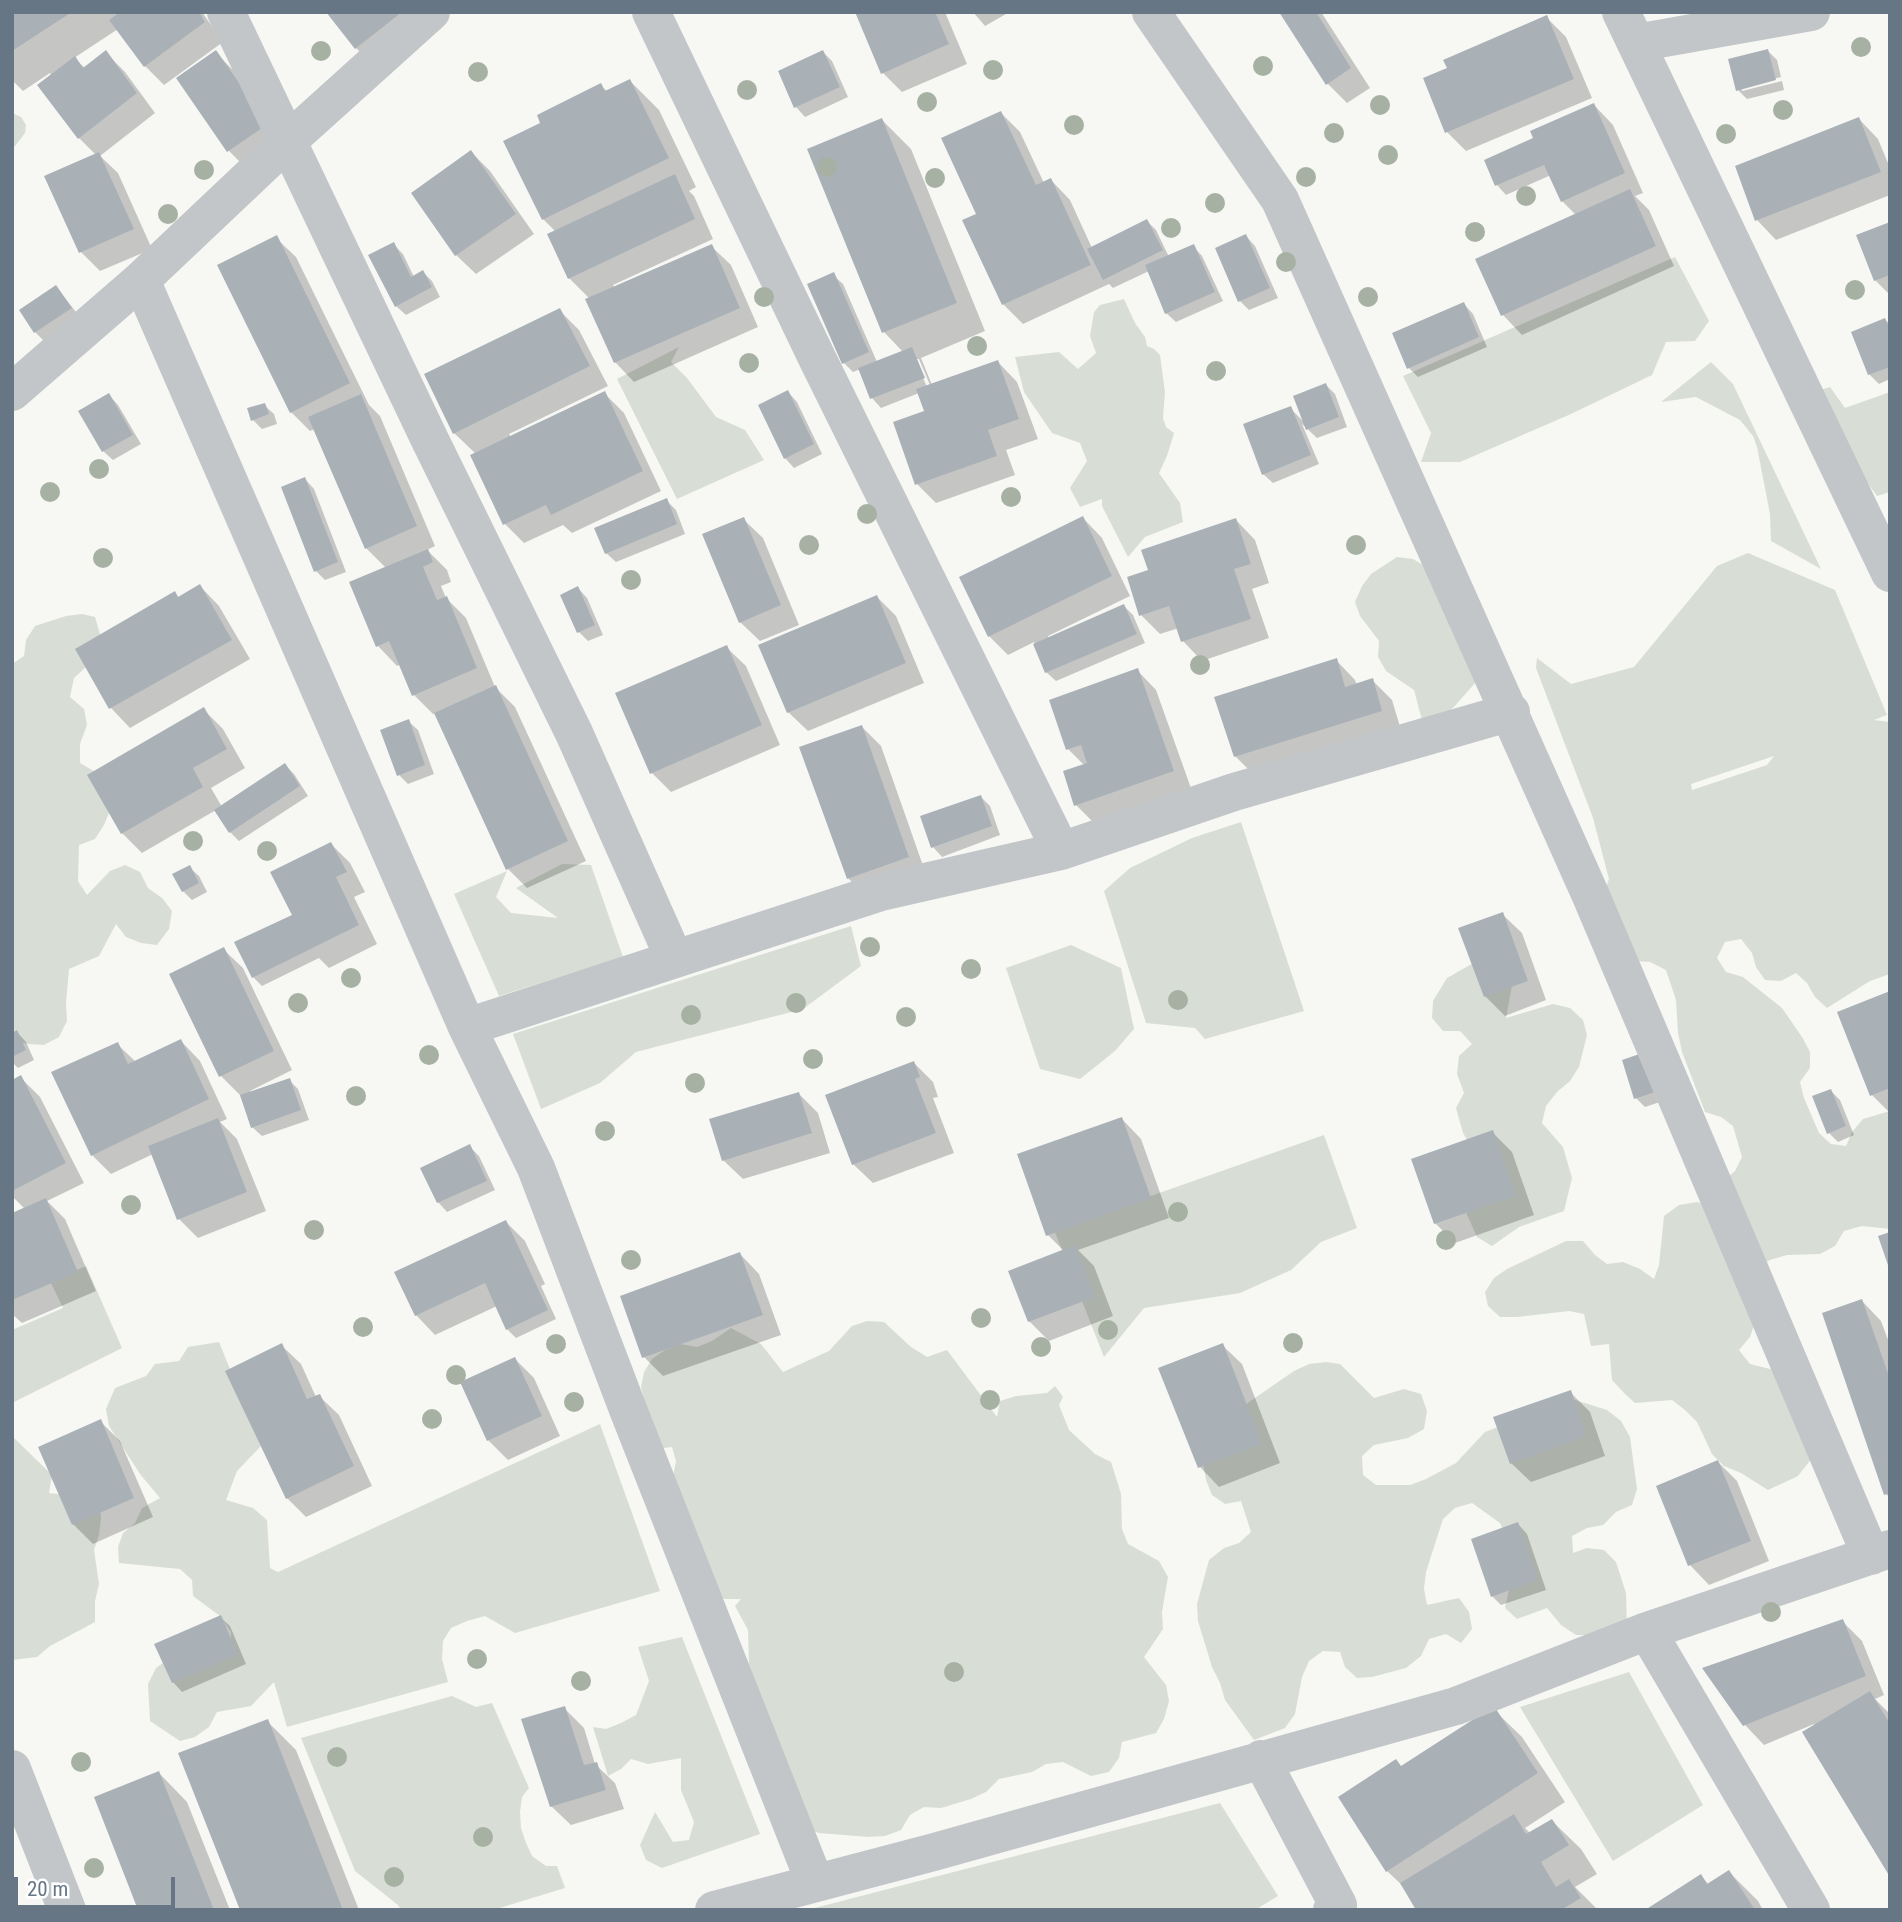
<!DOCTYPE html>
<style>
body{margin:0}
#map{position:relative;width:1902px;height:1922px;overflow:hidden;background:#f7f7f4;font-family:"Roboto Condensed",sans-serif}
canvas{display:block}
.frame{position:absolute;inset:0;border:14px solid #667685;pointer-events:none}
.scale{position:absolute;left:14px;top:1877px;width:161px;height:32px;box-sizing:border-box;border:4px solid #667685;border-top:0;padding-left:9px;font-size:21px;line-height:24px;white-space:nowrap;color:#667685;-webkit-text-stroke:5px #fff;paint-order:stroke}
</style>
<div id="map">
<canvas width="1902" height="1922"></canvas>
<div class="frame"></div>
<div class="scale">20 m</div>
</div>
<script>
const ctx = document.querySelector('canvas').getContext('2d');
ctx.lineJoin = 'round';
function paint(path, color) {
  ctx.fillStyle = color;
  ctx.fill(path, 'evenodd');
}
function poly(rows) {
  const path = new Path2D();
  for (const r of rows) {
    path.moveTo(r[0], r[1]);
    for (let i = 2; i < r.length; i += 2) path.lineTo(r[i], r[i + 1]);
  }
  return path;
}
function stroke(path, color, width, dash) {
  ctx.strokeStyle = color;
  ctx.lineWidth = width;
  ctx.lineCap = dash ? 'butt' : 'round';
  ctx.setLineDash(dash || []);
  ctx.stroke(path);
}
const green = poly([
 [12,113,21,117,26,125,25,133,12,150],
 [1675,257,1709,321,1695,341,1666,342,1652,375,1571,414,1460,462,1421,462,1431,433,1403,376],
 [1124,299,1135,323,1145,337,1147,346,1154,349,1160,355,1165,392,1163,418,1166,427,1174,433,1167,456,1159,473,1180,503,1183,522,1145,537,1128,557,1102,506,1102,499,1080,507,1070,488,1087,461,1080,443,1052,433,1024,392,1015,357,1059,352,1078,369,1096,353,1090,336,1094,312,1100,305],
 [679,347,671,362,687,378,716,417,745,430,764,460,677,499,617,379],
 [1711,362,1733,384,1821,569,1771,541,1770,514,1757,447,1753,436,1740,420,1696,397,1661,402],
 [1830,387,1845,408,1890,392,1890,492,1877,496,1811,405,1814,392],
 [1748,553,1835,590,1887,715,1874,720,1890,722,1890,974,1870,981,1827,1008,1815,997,1807,983,1796,973,1781,981,1765,980,1756,967,1752,953,1741,939,1725,942,1717,958,1726,972,1743,977,1782,1008,1802,1037,1810,1052,1810,1068,1800,1082,1804,1098,1819,1133,1831,1144,1846,1146,1852,1132,1863,1119,1890,1111,1890,1229,1862,1226,1844,1231,1835,1246,1820,1254,1787,1255,1770,1260,1755,1269,1756,1319,1750,1337,1739,1350,1750,1364,1782,1372,1819,1449,1798,1476,1768,1490,1741,1473,1724,1466,1712,1454,1697,1422,1685,1410,1672,1400,1635,1403,1624,1393,1612,1380,1609,1344,1591,1346,1584,1314,1569,1311,1517,1317,1500,1317,1488,1306,1485,1292,1494,1278,1507,1269,1566,1241,1583,1241,1595,1255,1607,1264,1623,1262,1640,1269,1654,1279,1659,1265,1664,1216,1679,1205,1697,1202,1713,1207,1723,1181,1735,1171,1742,1157,1733,1126,1721,1117,1705,1112,1682,1052,1678,1033,1676,1000,1666,970,1650,962,1634,961,1603,896,1609,879,1593,818,1536,668,1537,658,1571,684,1634,667,1717,566],
 [1774,756,1767,765,1692,790,1691,784],
 [1397,557,1413,559,1428,568,1476,682,1453,708,1437,719,1422,720,1414,690,1386,671,1378,657,1379,641,1360,616,1355,602,1362,586,1371,574],
 [82,614,95,617,100,634,95,652,86,667,74,678,70,697,84,709,87,725,80,744,80,763,102,776,111,808,104,825,95,839,79,845,78,881,87,895,110,871,125,865,140,872,148,888,162,898,172,911,169,929,157,945,141,943,126,937,116,924,99,956,69,969,66,1003,67,1021,59,1037,44,1045,28,1044,12,1040,12,664,24,656,26,640,35,626,66,616],
 [1241,822,1304,1011,1205,1039,1195,1028,1146,1023,1104,891,1130,868,1192,838],
 [562,864,591,865,623,957,499,996,454,894,507,871,496,897,511,913,558,918,516,888],
 [851,926,861,966,803,1009,636,1052,600,1083,541,1109,513,1034],
 [1071,945,1121,968,1134,1029,1115,1051,1080,1079,1040,1069,1006,968],
 [1477,961,1512,986,1506,1018,1553,1004,1570,1008,1583,1020,1587,1035,1579,1067,1570,1081,1557,1092,1546,1106,1542,1123,1563,1147,1572,1178,1564,1211,1519,1227,1492,1246,1477,1237,1463,1206,1472,1148,1463,1133,1456,1108,1464,1093,1457,1074,1459,1056,1472,1044,1460,1031,1443,1031,1432,1018,1433,1001,1447,978],
 [1324,1135,1357,1228,1321,1242,1291,1270,1240,1293,1144,1308,1104,1357,1054,1230],
 [86,1266,122,1348,12,1403,12,1330,63,1308,50,1281],
 [867,1321,884,1322,911,1347,927,1357,947,1350,997,1417,1000,1401,1016,1396,1047,1393,1055,1386,1063,1397,1059,1405,1069,1430,1095,1454,1111,1462,1121,1494,1122,1529,1128,1544,1159,1561,1168,1577,1162,1612,1163,1629,1144,1657,1166,1685,1169,1701,1164,1719,1156,1733,1122,1742,1119,1758,1109,1772,1091,1776,1063,1762,1046,1764,1032,1772,999,1779,986,1792,971,1799,941,1808,924,1807,910,1815,901,1830,885,1836,868,1837,819,1833,805,1828,749,1664,748,1630,735,1606,741,1599,725,1599,708,1594,673,1477,676,1461,672,1447,656,1449,641,1387,644,1372,652,1359,665,1350,680,1344,697,1347,712,1341,731,1328,761,1344,783,1372,829,1351,852,1326],
 [219,1342,261,1446,237,1471,226,1500,253,1508,267,1520,270,1568,278,1572,600,1424,660,1591,515,1633,485,1616,467,1621,451,1628,443,1641,442,1659,448,1682,287,1727,274,1682,251,1706,217,1712,209,1727,195,1737,180,1741,150,1721,148,1684,156,1668,170,1658,231,1658,231,1632,220,1616,193,1596,192,1580,180,1569,119,1563,118,1547,123,1533,135,1523,142,1508,160,1498,140,1474,109,1426,106,1409,115,1388,146,1376,155,1364,179,1361,188,1347],
 [1326,1362,1340,1364,1374,1398,1404,1389,1421,1394,1427,1411,1424,1429,1408,1438,1374,1445,1362,1456,1363,1475,1376,1485,1410,1485,1426,1479,1456,1463,1485,1432,1572,1399,1607,1410,1621,1421,1630,1437,1637,1489,1632,1505,1616,1512,1603,1525,1587,1528,1572,1536,1573,1553,1587,1548,1604,1550,1616,1562,1626,1593,1627,1629,1610,1635,1576,1635,1561,1625,1547,1608,1517,1619,1505,1608,1509,1589,1507,1539,1500,1523,1472,1503,1455,1508,1443,1519,1426,1572,1424,1589,1427,1605,1459,1598,1469,1612,1472,1629,1461,1643,1446,1634,1429,1639,1421,1656,1406,1668,1372,1677,1357,1678,1345,1667,1340,1652,1323,1651,1309,1661,1302,1677,1295,1714,1285,1728,1254,1740,1225,1700,1220,1683,1212,1667,1198,1621,1197,1604,1209,1560,1224,1548,1239,1543,1251,1532,1241,1501,1225,1504,1212,1495,1206,1480,1203,1463,1223,1420,1294,1371,1309,1364],
 [12,1436,52,1475,49,1493,99,1499,101,1518,99,1535,94,1550,99,1584,95,1601,95,1622,50,1646,37,1657,12,1660],
 [682,1637,760,1834,662,1868,646,1860,640,1845,655,1812,673,1842,689,1840,694,1822,681,1790,681,1758,648,1764,631,1759,621,1769,608,1776,593,1727,606,1729,621,1723,636,1715,649,1681,638,1647],
 [1629,1672,1703,1805,1613,1861,1520,1707],
 [452,1696,476,1707,492,1703,529,1788,522,1797,520,1812,521,1828,526,1843,532,1856,546,1866,557,1866,565,1888,493,1910,401,1910,398,1905,355,1871,301,1738],
 [1220,1803,1278,1896,1255,1910,807,1910]
]);
const shadow = poly([
 [12,12,202,12,223,42,164,85,145,66,118,29,74,58,85,68,106,53,125,72,155,113,100,156,118,173,152,249,100,271,81,252,96,155,79,138,50,73,23,91,12,80],
 [328,12,445,12,376,68,356,48],
 [857,12,945,12,967,64,902,92,883,73],
 [973,12,1005,12,1006,14,985,26],
 [1281,12,1321,12,1370,88,1347,103,1328,84],
 [1546,17,1566,37,1592,98,1466,151,1447,132],
 [1768,51,1777,60,1781,77,1742,87,1742,91,1782,81,1784,90,1747,99,1738,90],
 [215,52,235,72,286,144,248,170,229,151,179,79],
 [823,52,832,61,848,97,805,117,796,107,780,72],
 [630,81,659,110,696,187,689,191,694,196,713,239,613,285,615,288,711,246,731,265,758,327,634,382,615,362,590,299,569,278,556,232,543,219,542,123,600,85,608,92],
 [1594,105,1613,125,1643,193,1635,196,1649,210,1674,266,1522,335,1503,315,1478,260,1576,215,1562,201,1551,175,1506,195,1497,185,1535,139],
 [1001,113,1020,132,1044,183,1051,180,1070,200,1092,248,1147,221,1156,230,1169,257,1193,246,1202,256,1223,301,1176,322,1166,313,1149,271,1113,288,1109,284,1023,324,1003,304,964,221,978,214],
 [1859,119,1878,139,1890,168,1890,195,1776,240,1757,220],
 [882,120,911,149,985,331,921,358,932,385,998,362,1017,382,1038,439,1006,450,1015,475,936,503,917,484,926,412,919,393,881,408,872,398,861,369,853,372,844,363,833,275,843,284,877,362,903,352,884,332,809,150],
 [915,359,919,359,930,385,927,387],
 [471,152,490,171,534,234,476,274,456,255],
 [1890,224,1890,295,1875,280],
 [1246,236,1255,246,1278,298,1249,310,1240,301],
 [276,238,296,257,369,405,380,416,435,546,427,550,447,570,451,582,441,586,446,598,466,618,495,687,515,707,586,861,527,888,508,869,436,713,433,714,414,695,401,664,397,666,378,646,351,583,386,568,366,548,315,429,310,431,291,412],
 [393,244,403,254,414,277,423,272,432,281,440,297,406,315,396,306],
 [56,287,80,317,44,341,35,332],
 [1464,304,1473,314,1487,347,1418,377,1409,368],
 [560,311,579,330,608,386,509,434,511,437,605,394,624,413,661,491,572,533,563,525,524,543,505,524,476,454,454,433],
 [1885,320,1890,324,1890,379,1879,384,1869,374],
 [1326,385,1335,394,1347,427,1317,438,1302,424,1319,464,1273,483,1263,474,1290,408,1305,423],
 [788,392,797,402,822,454,794,468,785,458],
 [109,395,118,405,141,444,113,460,103,451],
 [264,405,274,414,277,424,262,429,253,420],
 [305,479,314,489,346,572,325,580,316,571],
 [666,500,676,510,685,534,616,562,606,553],
 [1083,518,1102,538,1130,596,1048,636,1049,639,1124,606,1133,615,1145,643,1056,681,1046,672,1034,642,1008,655,989,636],
 [743,519,763,538,799,625,760,641,740,622],
 [1236,520,1255,540,1269,583,1252,589,1269,638,1202,661,1183,641,1179,628,1160,634,1141,615,1150,571],
 [200,586,219,606,250,659,130,728,111,708,77,649,175,594,180,598],
 [578,588,587,598,603,635,588,641,579,632],
 [877,597,896,616,924,683,808,731,788,712],
 [726,647,746,666,780,745,671,792,652,773],
 [1336,660,1355,680,1357,685,1372,680,1392,700,1401,730,1255,776,1235,756],
 [1137,670,1156,690,1192,791,1095,824,1076,805,1085,766,1068,749],
 [203,709,223,729,245,768,211,788,222,807,285,765,294,774,308,796,239,841,230,832,216,810,142,853,122,833,89,776],
 [408,721,418,730,434,774,408,784,399,775],
 [862,727,881,746,927,877,867,898,848,878],
 [981,797,990,806,1000,835,942,857,933,847],
 [331,844,350,863,365,892,354,897,377,944,329,968,319,958,262,986,253,977,294,916],
 [189,867,199,876,207,892,192,900,183,891],
 [1502,914,1522,933,1546,1000,1505,1016,1485,996],
 [223,949,243,968,292,1070,250,1091,251,1093,289,1080,298,1089,309,1120,262,1136,252,1127,240,1095,221,1076],
 [1890,993,1890,1113,1872,1095],
 [17,1032,26,1042,34,1060,18,1068,12,1062,12,1035],
 [181,1041,200,1061,227,1119,220,1122,237,1139,266,1211,198,1238,179,1219,153,1154,111,1174,92,1155,117,1044,136,1062],
 [1624,1061,1672,1098,1645,1107,1636,1098],
 [914,1063,933,1082,938,1097,933,1098,954,1153,873,1183,853,1164],
 [21,1078,40,1097,84,1183,47,1201,65,1219,96,1291,22,1323,12,1314,12,1214,25,1209,12,1196,12,1082],
 [1831,1091,1840,1100,1854,1135,1838,1142,1829,1133],
 [799,1094,818,1113,830,1153,743,1179,723,1160],
 [1122,1119,1141,1139,1169,1218,1078,1250,1094,1266,1113,1316,1049,1341,1029,1321,1064,1251,1048,1235],
 [1492,1132,1512,1152,1534,1215,1455,1243,1435,1223],
 [469,1146,479,1156,495,1190,447,1212,438,1202],
 [506,1222,525,1241,545,1284,541,1286,556,1319,516,1338,507,1329,497,1306,435,1335,416,1315],
 [740,1254,759,1274,781,1335,663,1376,644,1357],
 [1862,1301,1881,1321,1890,1345,1890,1498,1886,1494],
 [281,1345,301,1364,316,1397,319,1396,339,1415,372,1486,306,1517,287,1498],
 [1222,1345,1242,1364,1280,1463,1219,1487,1200,1467,1161,1369],
 [515,1359,534,1378,560,1436,508,1460,488,1440,462,1383],
 [1570,1392,1590,1412,1605,1456,1531,1482,1511,1463],
 [100,1421,120,1441,153,1517,93,1544,73,1524],
 [1718,1462,1737,1481,1769,1561,1709,1585,1690,1565,1658,1487],
 [1518,1524,1527,1534,1546,1590,1501,1605,1492,1596],
 [220,1617,230,1626,246,1664,182,1692,173,1682],
 [1842,1621,1862,1641,1884,1695,1875,1699,1890,1714,1890,1873,1814,1724,1764,1745,1745,1725],
 [564,1708,584,1728,595,1764,615,1783,624,1809,571,1825,551,1806],
 [1493,1709,1522,1737,1565,1802,1525,1828,1531,1834,1552,1821,1581,1849,1597,1874,1575,1887,1598,1910,1418,1910,1405,1888,1387,1871,1402,1768],
 [267,1721,296,1750,359,1910,242,1910],
 [159,1773,187,1802,230,1910,140,1910],
 [1729,1872,1758,1901,1763,1910,1648,1910,1701,1876,1709,1885]
]);
const building = poly([
 [12,12,72,12,12,51],
 [120,12,199,12,205,22,144,67,109,20],
 [326,12,402,12,355,49],
 [855,12,935,12,949,44,881,74],
 [1279,12,1316,12,1351,68,1326,85],
 [1547,15,1574,79,1445,133,1423,78,1447,68,1443,60],
 [1768,49,1776,80,1736,91,1728,59],
 [106,50,137,93,78,139,37,85,75,56,83,68],
 [216,50,268,124,227,152,176,78],
 [823,50,840,87,794,108,778,71],
 [630,79,669,158,542,220,503,141,540,123,537,115,601,83,605,91],
 [1594,103,1625,173,1561,202,1544,165,1495,186,1484,160,1533,138,1530,131],
 [1001,111,1036,185,1051,178,1091,265,1002,305,962,220,976,214,941,138],
 [1859,117,1881,172,1755,221,1735,166],
 [882,118,957,303,882,333,807,149],
 [471,150,516,214,455,256,411,193],
 [99,152,134,229,79,253,44,176],
 [675,174,695,219,568,279,547,234],
 [1630,189,1656,246,1501,316,1475,259],
 [1147,219,1163,250,1103,280,1087,249],
 [1890,222,1890,275,1874,281,1856,235],
 [1246,234,1270,288,1238,302,1215,248],
 [277,235,350,383,290,413,217,265],
 [394,242,411,277,423,270,432,287,395,307,368,255],
 [712,244,740,308,614,363,585,299],
 [1194,244,1215,292,1165,314,1145,265],
 [834,272,869,352,842,364,807,284],
 [56,285,72,308,34,333,19,310],
 [1464,302,1479,337,1407,369,1392,333],
 [560,308,590,366,453,434,424,374],
 [1885,318,1890,329,1890,367,1868,375,1851,332],
 [912,347,925,378,870,399,858,368],
 [998,360,1019,419,988,430,997,456,915,485,893,422,924,411,916,389],
 [1326,383,1339,417,1306,430,1293,396],
 [788,390,814,444,784,459,758,405],
 [605,391,643,471,551,515,546,505,503,525,470,455],
 [109,393,133,435,102,452,78,411],
 [361,394,417,526,365,549,308,417],
 [265,403,269,414,251,421,247,408],
 [1291,406,1311,455,1262,475,1243,424],
 [305,477,338,562,314,572,281,487],
 [667,498,677,524,605,554,594,528],
 [1083,516,1112,576,988,637,959,577],
 [744,517,781,605,739,623,702,534],
 [1236,518,1251,564,1234,569,1251,619,1181,642,1169,606,1139,616,1127,577,1148,570,1141,550],
 [428,549,433,562,423,567,437,600,447,596,477,668,412,696,389,641,376,647,349,582],
 [200,584,232,640,109,709,75,649,175,591,178,597],
 [578,586,595,625,577,633,560,595],
 [877,595,906,663,787,713,758,645],
 [1124,604,1137,634,1045,673,1033,644],
 [727,645,762,725,650,774,615,693],
 [1337,658,1345,687,1373,678,1382,711,1234,757,1214,697],
 [1138,668,1174,771,1074,806,1063,771,1087,763,1081,745,1066,750,1049,700],
 [496,685,568,841,506,870,434,713],
 [204,707,227,749,193,768,203,787,121,834,87,775],
 [409,719,425,765,397,776,380,730],
 [862,725,909,857,847,879,799,747],
 [285,763,300,786,229,833,214,810],
 [981,795,992,826,931,848,920,816],
 [331,842,347,872,336,877,359,925,252,978,234,942,292,915,270,872],
 [190,865,199,883,182,892,172,874],
 [1503,912,1528,981,1484,997,1458,928],
 [224,947,274,1051,219,1077,169,974],
 [1890,991,1890,1088,1870,1096,1837,1012],
 [17,1030,26,1050,12,1057,12,1033],
 [181,1039,209,1099,91,1156,51,1072,118,1042,128,1064],
 [1651,1050,1664,1089,1634,1099,1622,1060],
 [914,1061,920,1077,915,1079,936,1133,852,1165,825,1095],
 [21,1075,66,1163,12,1191,12,1080],
 [290,1078,301,1110,251,1128,240,1095],
 [1831,1089,1846,1126,1827,1134,1812,1096],
 [799,1092,812,1133,722,1161,709,1119],
 [1122,1117,1151,1198,1046,1236,1017,1154],
 [218,1118,247,1192,177,1220,148,1146],
 [1493,1130,1516,1196,1434,1224,1411,1159],
 [470,1144,487,1181,437,1203,420,1168],
 [46,1198,78,1272,12,1300,12,1213],
 [506,1220,548,1310,506,1330,485,1283,415,1316,394,1272],
 [1890,1232,1890,1268,1889,1268,1878,1236],
 [1075,1245,1095,1297,1028,1322,1008,1271],
 [740,1252,763,1315,642,1358,620,1296],
 [1862,1299,1890,1379,1890,1493,1884,1495,1822,1313],
 [282,1343,307,1399,320,1394,354,1466,286,1499,225,1371],
 [1223,1343,1262,1444,1198,1468,1158,1368],
 [515,1357,542,1416,487,1441,460,1382],
 [1571,1390,1586,1436,1510,1464,1493,1417],
 [101,1419,134,1498,72,1525,38,1447],
 [1718,1460,1751,1541,1688,1566,1656,1486],
 [1518,1522,1538,1580,1491,1597,1471,1539],
 [221,1615,238,1655,172,1683,154,1644],
 [1843,1619,1866,1676,1743,1726,1702,1668],
 [1870,1691,1890,1724,1890,1877,1802,1732],
 [565,1706,584,1765,597,1762,606,1790,550,1807,521,1719],
 [1494,1706,1538,1773,1386,1872,1338,1797,1396,1759,1401,1766],
 [268,1719,343,1910,240,1910,178,1753],
 [159,1771,214,1910,138,1910,94,1797],
 [1514,1814,1526,1834,1552,1819,1569,1845,1541,1862,1556,1887,1569,1879,1581,1898,1561,1910,1416,1910,1400,1883],
 [1729,1870,1755,1910,1645,1910,1701,1874,1707,1884]
]);
const street = poly([
 [226,12,429,438,574,733,674,958],
 [651,12,818,360,1061,851],
 [1151,12,1280,200,1591,896,1871,1556],
 [1621,12,1890,573],
 [1636,43,1811,12],
 [141,280,467,1027,536,1168,629,1412,815,1883],
 [12,392,141,280,288,141,431,12],
 [467,1027,881,892,1061,851,1234,792,1511,712],
 [1647,1631,1811,1910],
 [1261,1759,1338,1905,1332,1910],
 [12,1769,67,1910],
 [714,1910,934,1852,1456,1706,1647,1631,1890,1549]
]);
const trees = [
 [1861,47],
 [321,51],
 [1263,66],
 [993,70],
 [478,72],
 [747,90],
 [927,102],
 [1380,105],
 [1783,110],
 [1074,125],
 [1334,133],
 [1726,134],
 [1388,155],
 [827,167],
 [204,170],
 [1306,177],
 [935,178],
 [1526,196],
 [1215,203],
 [168,214],
 [1171,228],
 [1475,232],
 [1286,262],
 [1855,290],
 [764,297],
 [1368,297],
 [977,346],
 [749,363],
 [1216,371],
 [99,469],
 [50,492],
 [1011,497],
 [867,514],
 [809,545],
 [1356,545],
 [103,558],
 [631,580],
 [1200,665],
 [193,841],
 [267,851],
 [870,947],
 [971,969],
 [351,978],
 [1178,1000],
 [298,1003],
 [796,1003],
 [691,1015],
 [906,1017],
 [429,1055],
 [813,1059],
 [695,1083],
 [356,1096],
 [605,1131],
 [131,1205],
 [1178,1212],
 [314,1230],
 [1446,1240],
 [631,1260],
 [981,1318],
 [363,1327],
 [1108,1330],
 [1293,1343],
 [556,1344],
 [1041,1347],
 [456,1375],
 [990,1400],
 [574,1402],
 [432,1419],
 [1771,1612],
 [477,1659],
 [954,1672],
 [581,1681],
 [337,1757],
 [81,1762],
 [483,1837],
 [94,1868],
 [394,1877]
];
paint(green, '#d8ded5');
paint(shadow, '#0003');
paint(building, '#a9b1b7');
stroke(street, '#c2c6c9', 38);
ctx.fillStyle = '#a7b1a3';
for (const [x, y] of trees) {
  ctx.beginPath();
  ctx.arc(x, y, 10, 0, 2 * Math.PI);
  ctx.fill();
}
</script>
